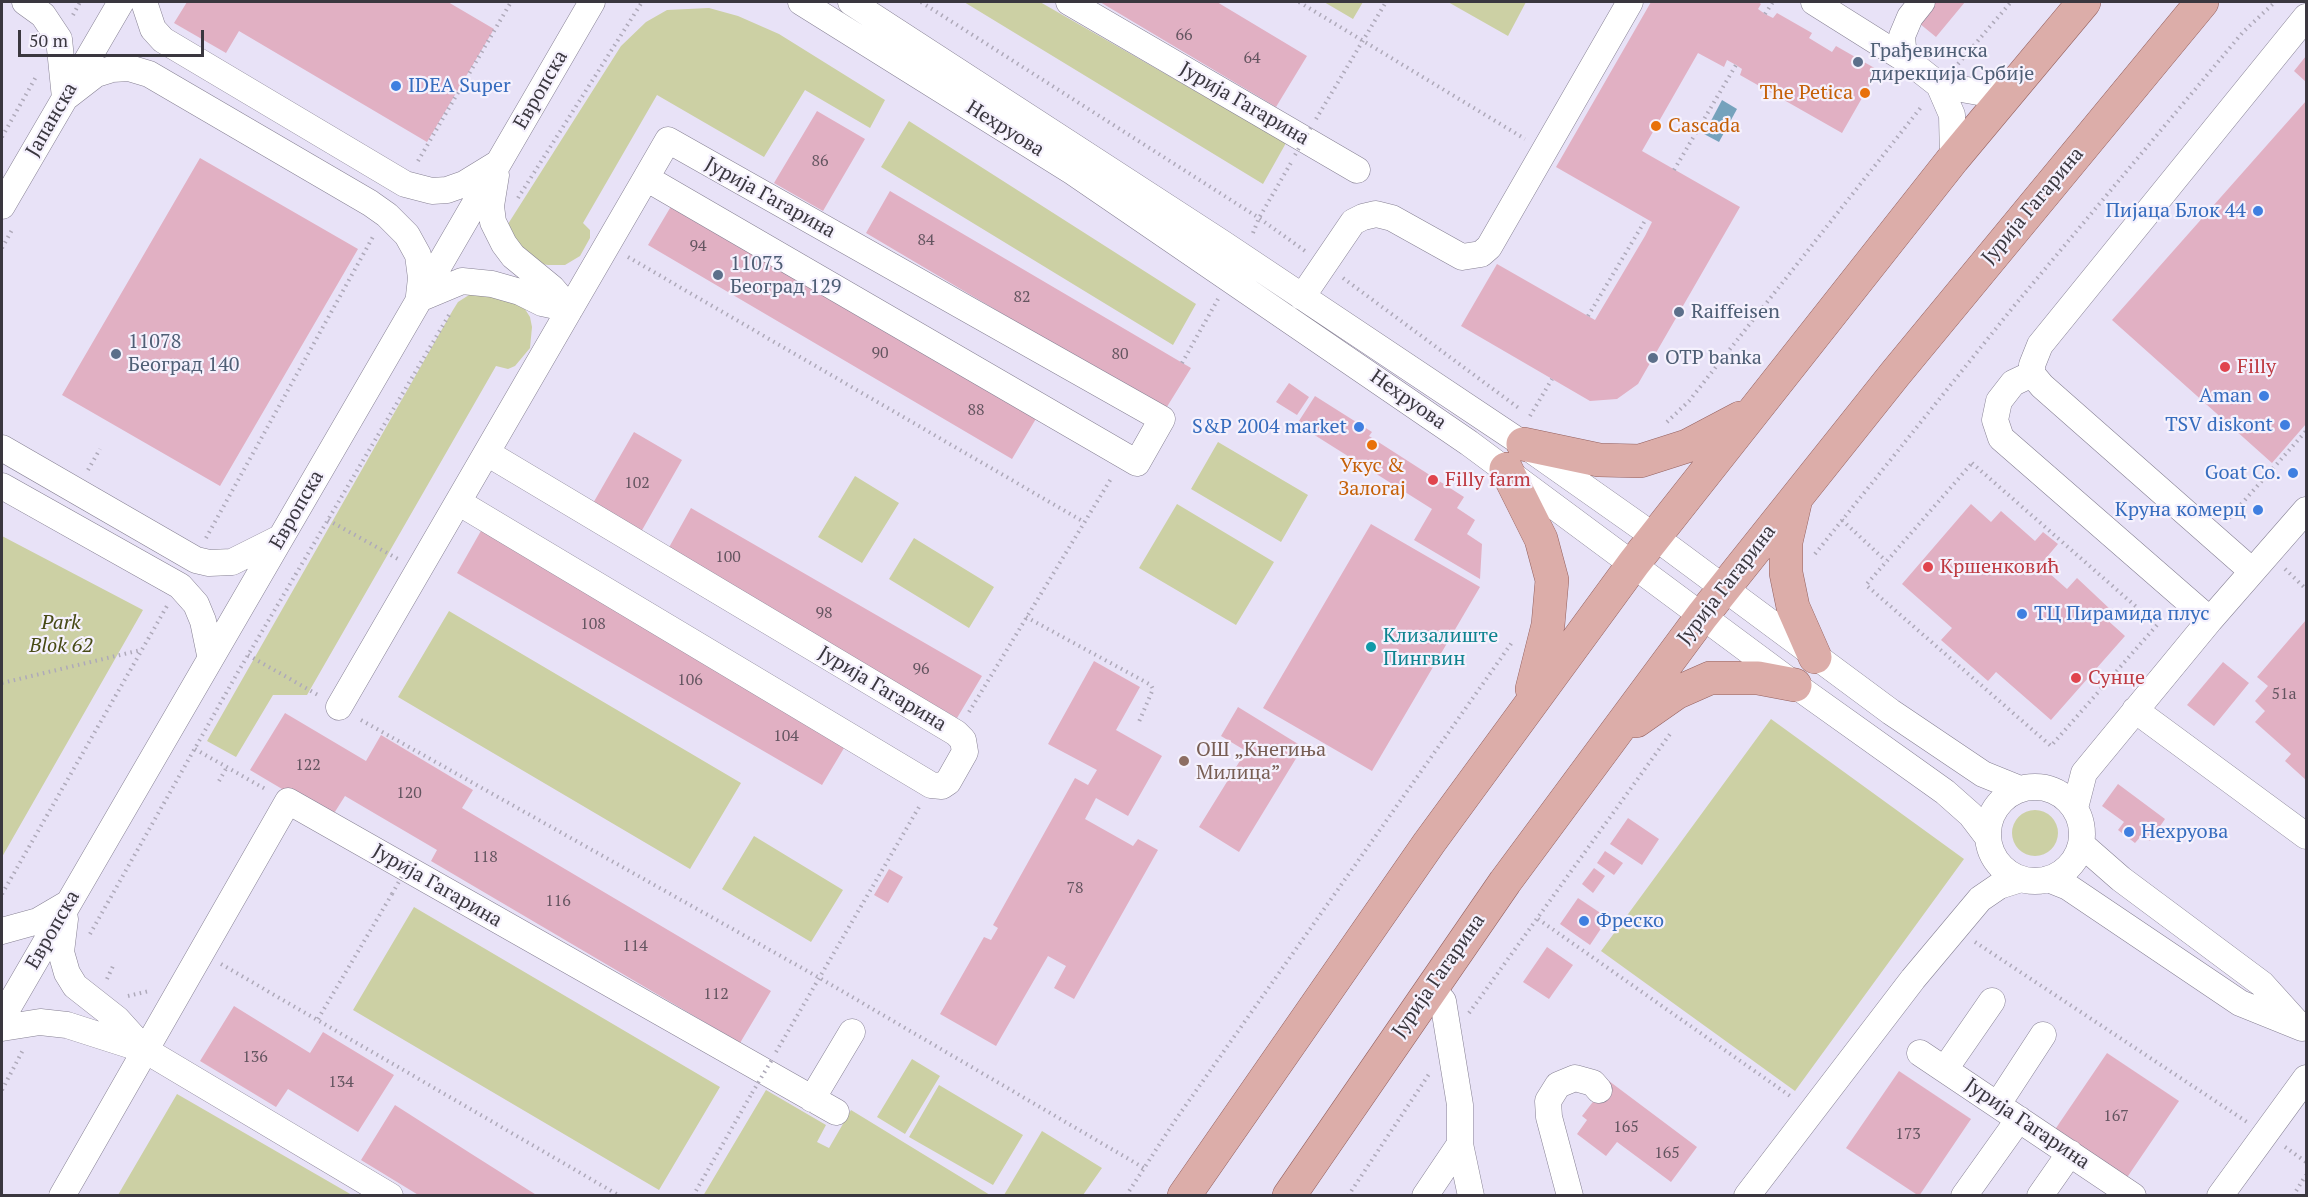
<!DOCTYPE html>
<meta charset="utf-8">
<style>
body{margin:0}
#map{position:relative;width:2308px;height:1197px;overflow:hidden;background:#e8e2f7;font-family:"PT Serif",serif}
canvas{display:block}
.frame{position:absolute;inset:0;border:3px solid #3a373f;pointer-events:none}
.scale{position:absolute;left:18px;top:30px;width:186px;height:27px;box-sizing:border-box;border:3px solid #3a373f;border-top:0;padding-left:8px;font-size:18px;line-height:21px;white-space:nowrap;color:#3a373f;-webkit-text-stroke:4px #f5f1fd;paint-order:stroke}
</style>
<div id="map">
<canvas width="2308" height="1197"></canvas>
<div class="frame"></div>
<div class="scale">50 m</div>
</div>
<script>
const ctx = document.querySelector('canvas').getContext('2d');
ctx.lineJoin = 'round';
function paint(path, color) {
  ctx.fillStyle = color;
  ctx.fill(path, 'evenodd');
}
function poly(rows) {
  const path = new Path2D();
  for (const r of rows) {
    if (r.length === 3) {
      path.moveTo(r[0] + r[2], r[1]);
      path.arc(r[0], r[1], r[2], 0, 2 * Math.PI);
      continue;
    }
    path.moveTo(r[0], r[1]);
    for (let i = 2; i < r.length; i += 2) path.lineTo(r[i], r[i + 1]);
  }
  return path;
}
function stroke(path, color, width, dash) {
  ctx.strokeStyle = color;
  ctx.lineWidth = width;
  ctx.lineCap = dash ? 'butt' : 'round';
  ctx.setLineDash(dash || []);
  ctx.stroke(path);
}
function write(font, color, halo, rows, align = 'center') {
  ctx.font = font + ' "PT Serif",serif';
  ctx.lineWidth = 4.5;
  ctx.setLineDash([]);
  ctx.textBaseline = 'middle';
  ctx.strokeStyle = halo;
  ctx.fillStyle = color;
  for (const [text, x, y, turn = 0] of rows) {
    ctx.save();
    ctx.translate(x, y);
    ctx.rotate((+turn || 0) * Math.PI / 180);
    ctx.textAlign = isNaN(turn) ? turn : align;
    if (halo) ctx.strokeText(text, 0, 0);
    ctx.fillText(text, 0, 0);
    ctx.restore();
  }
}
const green = poly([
 [964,2,1040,2,1286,143,1263,184],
 [1324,2,1363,2,1353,19],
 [1448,2,1526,2,1508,36],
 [709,8,738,16,779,34,885,100,870,128,805,90,764,157,657,95,583,223,590,230,590,238,580,256,565,265,548,265,542,264,521,251,508,224,621,46,646,22,667,10],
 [909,121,1196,304,1173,345,881,167],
 [483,293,523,306,530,317,532,327,530,348,515,366,508,369,496,366,307,695,273,695,236,757,207,741,453,310,458,302,469,295],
 [1218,442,1308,495,1281,542,1191,489],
 [855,476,899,503,862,563,818,537],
 [1177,504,1274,562,1236,625,1139,568],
 [2,536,143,610,2,857],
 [914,538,994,587,969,628,889,579],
 [449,611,741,783,690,869,398,697],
 [1771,719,1964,859,1795,1091,1601,951],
 [2035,833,23],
 [754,836,843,890,811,942,722,889],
 [414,907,720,1087,659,1190,353,1010],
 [912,1059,940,1076,905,1134,877,1117],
 [939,1085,1023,1135,993,1185,909,1137],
 [766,1090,826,1125,817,1142,829,1148,851,1110,990,1195,703,1196],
 [177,1094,352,1195,118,1195],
 [1042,1131,1102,1168,1083,1195,1004,1195]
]);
const water = poly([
 [1722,100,1737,109,1719,142,1704,134]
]);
const building = poly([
 [187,2,448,2,494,29,427,142,239,31,226,53,174,23],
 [1100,2,1217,2,1307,56,1276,107],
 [1651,2,1758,2,1761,4,1758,9,1765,14,1773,18,1777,13,1812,33,1809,38,1832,52,1836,46,1878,70,1842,133,1740,75,1742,69,1736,65,1727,60,1724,67,1698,53,1642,151,1740,207,1638,384,1617,399,1590,401,1461,326,1497,264,1595,320,1645,236,1652,222,1556,167],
 [1929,2,1965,2,1936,37,1914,19],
 [2306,56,2306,82,2294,71],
 [2306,101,2306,424,2272,463,2112,320],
 [817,111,865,139,823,211,774,183],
 [200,158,358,249,220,486,62,395],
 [890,191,1191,368,1165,410,866,233],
 [673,203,1037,417,1012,459,648,245],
 [1289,383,1309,397,1297,415,1276,402],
 [1315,396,1372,432,1369,436,1464,497,1457,508,1475,520,1467,534,1482,544,1480,579,1414,540,1432,509,1297,424],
 [634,432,682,460,641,532,592,505],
 [1971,504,1991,522,2001,511,2035,541,2043,532,2058,544,2040,565,2067,589,2077,578,2111,610,2104,617,2125,636,2051,720,1996,672,1988,681,1941,640,1952,628,1902,584],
 [691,508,982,676,957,718,667,551],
 [1371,524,1480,587,1372,771,1263,708],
 [482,529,847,743,822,785,457,573],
 [2306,620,2306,780,2285,761,2291,754,2255,722,2265,711,2255,701,2268,686,2257,677],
 [1094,661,1140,687,1116,730,1162,756,1128,816,1096,798,1085,819,1133,846,1138,839,1158,850,1074,999,1054,988,1066,966,1048,956,996,1046,940,1014,984,937,991,940,998,928,993,925,1075,778,1088,785,1097,770,1048,744],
 [2223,662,2249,683,2214,726,2187,705],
 [1238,707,1303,747,1239,852,1199,827,1246,751,1221,736],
 [285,713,366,761,381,735,473,790,462,808,771,991,740,1043,431,861,437,850,345,796,331,818,250,770],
 [2118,784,2165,819,2150,841,2142,835,2135,843,2118,830,2124,822,2102,806],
 [1628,818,1659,839,1642,865,1610,844],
 [1605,851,1623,863,1614,875,1597,863],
 [1594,868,1605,876,1593,893,1582,884],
 [889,869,903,877,888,903,874,895],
 [1578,898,1608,918,1590,945,1560,924],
 [1547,947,1573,965,1549,999,1523,982],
 [234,1006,310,1053,323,1032,394,1075,358,1132,288,1089,276,1107,200,1061],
 [2107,1053,2179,1101,2126,1179,2054,1131],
 [1899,1071,1971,1119,1919,1196,1846,1148],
 [1609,1081,1697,1147,1671,1182,1617,1142,1606,1156,1577,1134,1587,1120,1582,1116],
 [395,1105,470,1153,538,1196,420,1196,361,1160]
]);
const path = poly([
 [921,2,1259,218,1305,251],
 [1299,2,1525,139],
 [1765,14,1773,2],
 [73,15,80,2],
 [1958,64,2011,2],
 [1316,119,1386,2],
 [2,137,37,75],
 [418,161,511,2],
 [1674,170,1736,65],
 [518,198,642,2],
 [1253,233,1259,218,1292,161],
 [2,248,13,228],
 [628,257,1084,522],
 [1343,278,1520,409],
 [1588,316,1646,219],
 [1182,363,1218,299],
 [1530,416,1552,379],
 [1667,422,1689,401,1922,106],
 [1972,463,2157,625,2051,746,1866,585,1972,463],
 [88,470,100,449],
 [2229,518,2306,431],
 [328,520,398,559],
 [1842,520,1886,561],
 [206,538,374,235],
 [1815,554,2014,306,2243,32,2275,2],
 [2285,569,2306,589],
 [1026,617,1151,685,1153,689,1138,724],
 [248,655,318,695],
 [2,683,141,650],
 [969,712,1112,477],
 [361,720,818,977,1144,1168],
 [195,749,267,790],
 [219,781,227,767],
 [2,894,167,606],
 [1538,919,1793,1098],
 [90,934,238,672,449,315],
 [1975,942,2247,1122],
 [221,964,620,1196],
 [107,979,113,966],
 [128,996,149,991],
 [1469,1013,1670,734],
 [318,1019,392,894],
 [776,1052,919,807],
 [2,1090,24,1048],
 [2285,1147,2306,1162],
 [693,1196,752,1093],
 [1126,1196,1174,1122,1513,641],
 [1348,1196,1429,1074],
 [2293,1196,2306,1175]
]);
const minor = poly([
 [25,2,43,15,59,39,65,98],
 [144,2,153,29,163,40,405,184,432,191,447,190,464,184,495,165],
 [801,2,1073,172,1469,443,1795,685,1945,792,1971,815,1987,836],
 [851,2,1222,243,1523,444,1655,537,1891,712,1983,774,2020,789],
 [1069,2,1357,170],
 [1814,2,1911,63,1939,85,1952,115,1953,159],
 [1911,63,1903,48,1902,36,1910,17,1922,2],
 [1939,85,1984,93,2012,89],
 [65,98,96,74,112,69,129,68,149,74,370,203,387,215,407,235,418,255,421,278,419,296],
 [496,175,491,206,493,222,504,244,513,256,552,288,570,309],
 [2,206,121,2],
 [1302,297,1353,222,1363,217,1376,214,1392,218,1462,257,1481,254,1489,247,1630,2],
 [419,299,462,281,492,284,520,292,542,303,570,309],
 [2032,374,2013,383,1999,401,1995,420,2001,438,2210,620],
 [2,448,196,560,209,563,232,562,280,538],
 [2,486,180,586,196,604,203,621,210,655],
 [458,502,931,785,942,786,948,782,965,752,963,740,956,733,487,453],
 [2252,571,2042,386,2032,374,2032,365,2040,345,2306,17],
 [339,707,458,502,646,178,668,140,1162,419,1137,463,646,178],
 [2135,710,2306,836],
 [2035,834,47],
 [2075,808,2084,773,2210,620,2306,510],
 [2081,844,2121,879,2262,984,2299,1025],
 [2048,879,2068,887,2240,1003,2302,1028],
 [65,919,61,952,67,973,75,986,117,1019,145,1050],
 [2,931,38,921,67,904],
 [1431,988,1443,1001,1460,1105,1460,1144,1471,1196],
 [2,1018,592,2],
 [2,1028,40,1022,67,1025,145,1050,390,1196],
 [1920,1053,2133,1196],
 [1945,1069,1992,1001],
 [812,1099,852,1032],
 [1998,1104,2043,1035],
 [62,1196,288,801,836,1112],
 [1425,1196,1460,1144],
 [1570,1196,1549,1117,1548,1101,1558,1085,1575,1078,1593,1083,1599,1090],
 [1747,1196,1913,979,1980,899,1999,886,2021,879],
 [1964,1196,2019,1119],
 [2040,1196,2070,1153],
 [2220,1196,2306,1078]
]);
const major = poly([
 [1523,444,1599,460,1640,461,1687,446,1740,418],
 [1506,469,1541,539,1552,580,1548,625,1532,689],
 [1795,503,1786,542,1786,573,1793,607,1815,657],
 [1636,721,1676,693,1710,678,1758,678,1795,685],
 [1184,1196,1429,843,1634,563,1953,159,2084,2],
 [1289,1196,1505,882,1702,616,1895,374,2202,2]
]);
const pathBridge = poly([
 [1295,155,1313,124],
 [392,894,411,860],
 [752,1093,773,1058]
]);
const markers = [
 [1858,62,6,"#5c6f8a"],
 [396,86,6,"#3f7fe0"],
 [1865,93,6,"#e8710a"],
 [1656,126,6,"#e8710a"],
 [2258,211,6,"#3f7fe0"],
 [718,275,6,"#5c6f8a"],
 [1679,312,6,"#5c6f8a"],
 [116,354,6,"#5c6f8a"],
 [1653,358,6,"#5c6f8a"],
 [2225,367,6,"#e0444e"],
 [2264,396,6,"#3f7fe0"],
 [2285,425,6,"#3f7fe0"],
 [1359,427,6,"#3f7fe0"],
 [1372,445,6,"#e8710a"],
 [2293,473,6,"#3f7fe0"],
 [1433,480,6,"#e0444e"],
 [2258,510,6,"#3f7fe0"],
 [1928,567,6,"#e0444e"],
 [2022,614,6,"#3f7fe0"],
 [1371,647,6,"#0f9aa8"],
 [2076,678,6,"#e0444e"],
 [1184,761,6,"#8d6e63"],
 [2129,832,6,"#3f7fe0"],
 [1584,921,6,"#3f7fe0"]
];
const numberNames = [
 ["66",1184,35],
 ["64",1252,58],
 ["86",820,161],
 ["84",926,240],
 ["94",698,246],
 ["82",1022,297],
 ["90",880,353],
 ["80",1120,354],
 ["88",976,410],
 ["102",637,483],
 ["100",728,557],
 ["98",824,613],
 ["108",593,624],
 ["96",921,669],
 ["106",690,680],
 ["51a",2284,694],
 ["104",786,736],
 ["122",308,765],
 ["120",409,793],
 ["118",485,857],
 ["78",1075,888],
 ["116",558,901],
 ["114",635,946],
 ["112",716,994],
 ["136",255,1057],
 ["134",341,1082],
 ["167",2116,1116],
 ["165",1626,1127],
 ["173",1908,1134],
 ["165",1667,1153]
];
const serviceNames = [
 ["Грађевинска",1870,51],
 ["дирекција Србије",1870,74],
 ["11073",730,264],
 ["Београд 129",730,287],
 ["Raiffeisen",1691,312],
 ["11078",128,342],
 ["Београд 140",128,365],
 ["OTP banka",1665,358]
];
const shopNames = [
 ["IDEA Super",408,86,"left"],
 ["Пијаца Блок 44",2246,211],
 ["Aman",2252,396],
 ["TSV diskont",2273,425],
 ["S&P 2004 market",1347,427],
 ["Goat Co.",2281,473],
 ["Круна комерц",2246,510],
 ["ТЦ Пирамида плус",2034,614,"left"],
 ["Нехруова",2141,832,"left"],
 ["Фреско",1596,921,"left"]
];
const streetNames = [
 ["Европска",541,90,-60],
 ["Јурија Гагарина",1244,104,30],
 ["Јапанска",52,120,-60],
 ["Нехруова",1005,129,32],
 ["Јурија Гагарина",770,198,29],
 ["Јурија Гагарина",2033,206,-50],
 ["Нехруова",1408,400,35],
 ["Европска",297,510,-60],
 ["Јурија Гагарина",1727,585,-52],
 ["Јурија Гагарина",882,689,31],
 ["Јурија Гагарина",437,886,30],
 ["Европска",53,930,-60],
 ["Јурија Гагарина",1439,976,-55],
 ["Јурија Гагарина",2027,1124,34]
];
const foodNames = [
 ["The Petica",1853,93],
 ["Cascada",1668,126,"left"],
 ["Укус &",1372,466,"center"],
 ["Залогај",1372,489,"center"]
];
const healthNames = [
 ["Filly",2237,367],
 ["Filly farm",1445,480],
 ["Кршенковић",1940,567],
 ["Сунце",2088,678]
];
const parkNames = [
 ["Park",61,623],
 ["Blok 62",61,646]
];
const cultureNames = [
 ["Клизалиште",1383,636],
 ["Пингвин",1383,659]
];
const educationNames = [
 ["ОШ „Кнегиња",1196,750],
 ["Милица”",1196,773]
];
paint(green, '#ccd0a4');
paint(water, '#75a2bc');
paint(building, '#e1b0c3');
stroke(minor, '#868093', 27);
stroke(major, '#94615f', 34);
stroke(path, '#aea9b9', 4, [1.5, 4.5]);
stroke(minor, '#fff', 26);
stroke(major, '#dcada9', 33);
stroke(pathBridge, '#aea9b9', 4, [1.5, 4.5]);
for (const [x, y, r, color] of markers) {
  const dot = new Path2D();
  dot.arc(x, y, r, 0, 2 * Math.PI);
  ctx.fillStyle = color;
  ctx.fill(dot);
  stroke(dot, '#f5f1fd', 2);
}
write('16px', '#645560', null, numberNames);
write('20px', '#4e5e75', '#f5f1fd', serviceNames, 'left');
write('20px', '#366cbe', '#f5f1fd', shopNames, 'right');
write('20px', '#3a373f', '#f5f1fd', streetNames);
write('20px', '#c56008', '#f5f1fd', foodNames, 'right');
write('20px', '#be3a42', '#f5f1fd', healthNames, 'left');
write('italic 20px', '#474a15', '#f5f1fd', parkNames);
write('20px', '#0d838f', '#f5f1fd', cultureNames, 'left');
write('20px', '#785e54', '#f5f1fd', educationNames, 'left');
</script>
